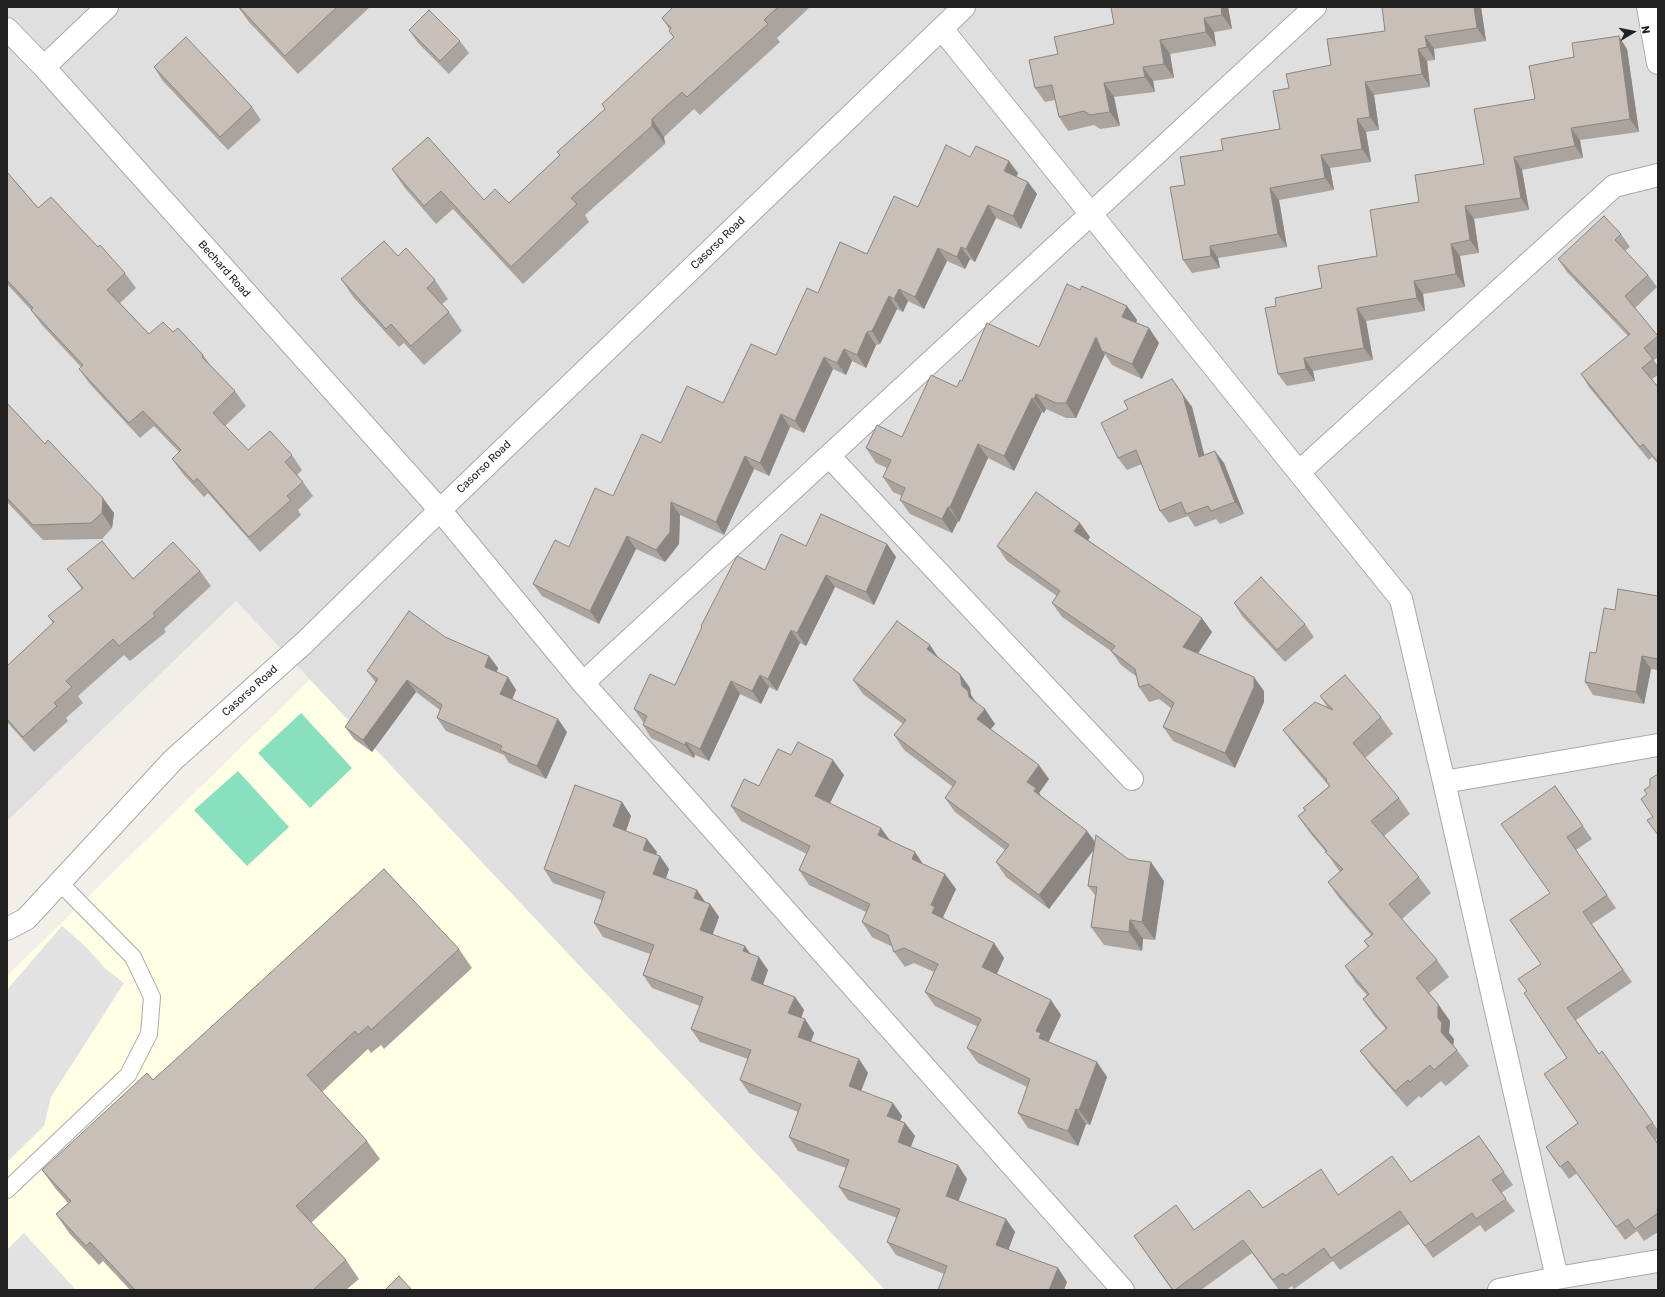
<!DOCTYPE html>
<style>
body{margin:0}
#map{position:relative;width:1665px;height:1297px;overflow:hidden;background:#f2efe9;font-family:Rubik,sans-serif}
canvas{display:block}
.frame{position:absolute;inset:0;border:8px solid #222;pointer-events:none}
.north{position:absolute;left:1613px;top:12px;width:40px;height:40px;-webkit-text-stroke:3px #fff;paint-order:stroke;rotate:80deg;font-size:11px;font-weight:700;line-height:16px;text-align:center;color:#222}
.north::after{content:'';display:block;margin:auto;width:14px;height:18px;background:#222;clip-path:polygon(50% 0,100% 100%,50% 72%,0 100%)}
</style>
<div id="map">
<canvas width="1665" height="1297"></canvas>
<div class="frame"></div>
<div class="north">N</div>
</div>
<script>
const ctx = document.querySelector('canvas').getContext('2d');
ctx.lineJoin = 'round';
function paint(path, color) {
  ctx.fillStyle = color;
  ctx.fill(path, 'evenodd');
}
function poly(rows) {
  const path = new Path2D();
  for (const r of rows) {
    path.moveTo(r[0], r[1]);
    for (let i = 2; i < r.length; i += 2) path.lineTo(r[i], r[i + 1]);
  }
  return path;
}
function stroke(path, color, width, dash) {
  ctx.strokeStyle = color;
  ctx.lineWidth = width;
  ctx.lineCap = dash ? 'butt' : 'round';
  ctx.setLineDash(dash || []);
  ctx.stroke(path);
}
function write(font, color, halo, rows, align = 'center') {
  ctx.font = font + ' Rubik,sans-serif';
  ctx.lineWidth = 3.5;
  ctx.setLineDash([]);
  ctx.textBaseline = 'middle';
  ctx.strokeStyle = halo;
  ctx.fillStyle = color;
  for (const [text, x, y, turn = 0] of rows) {
    ctx.save();
    ctx.translate(x, y);
    ctx.rotate((+turn || 0) * Math.PI / 180);
    ctx.textAlign = isNaN(turn) ? turn : align;
    if (halo) ctx.strokeText(text, 0, 0);
    ctx.fillText(text, 0, 0);
    ctx.restore();
  }
}
const residential = poly([
 [7,7,1658,7,1658,1290,885,1290,236,601,7,821]
]);
const education = poly([
 [310,680,885,1290,7,1290,7,976]
]);
const pitch = poly([
 [301,713,352,768,310,808,258,753],
 [238,771,289,827,247,866,194,810]
]);
const parking = poly([
 [62,926,84,945,106,969,124,983,51,1097,44,1126,7,1162,7,991,11,985],
 [24,1233,76,1290,7,1290,7,1250]
]);
const lane = poly([
 [7,1190,128,1075,149,1034,152,997,133,957,60,883]
]);
const street = poly([
 [1648,7,1658,63],
 [7,29,44,67,440,510,583,683,1123,1290],
 [942,29,1401,599,1444,782,1557,1278],
 [44,67,107,7],
 [829,456,1132,779],
 [1299,472,1614,186,1658,175],
 [583,683,1315,7],
 [1444,782,1658,745],
 [7,929,26,919,173,760,304,643,440,510,964,7],
 [1499,1290,1557,1278,1658,1261]
]);
const wall = poly([
 [238,7,370,7,298,74,249,22],
 [673,7,810,7,777,38,780,42,700,115,694,109,664,137,665,144,585,215,589,222,523,284,453,209,436,224,404,187,392,169,484,200,509,203,560,155,557,152,605,109,602,104,674,38,669,31,670,30,662,18],
 [1111,7,1228,7,1232,29,1214,32,1216,46,1170,54,1174,78,1153,81,1155,92,1114,97,1120,126,1100,129,1094,125,1068,131,1059,117,1055,100,1045,102,1035,88,1058,54,1114,24],
 [1481,7,1486,41,1434,49,1435,60,1427,61,1430,87,1374,95,1379,130,1366,132,1371,162,1330,168,1334,190,1279,200,1287,247,1218,258,1220,268,1192,273,1183,260,1185,185,1223,150,1280,129,1289,88,1331,65,1385,31],
 [409,30,460,41,469,53,449,74,418,43],
 [1627,49,1639,132,1580,140,1583,158,1522,170,1529,210,1474,219,1479,253,1460,256,1465,287,1423,294,1425,311,1366,321,1373,360,1313,371,1315,381,1287,386,1278,374,1276,306,1322,288,1377,256,1419,202,1484,164,1535,99],
 [154,67,252,107,261,120,228,150,162,80],
 [970,157,1018,173,1016,177,1028,182,1037,194,1021,229,996,218,975,262,970,259,965,269,947,261,924,309,908,301,903,312,897,309,880,344,876,345,866,368,852,361,846,375,833,369,804,433,790,427,769,476,754,469,724,535,680,515,679,544,665,562,636,549,599,624,542,596,533,584,569,547,661,443,723,403,776,355,818,293,867,254,918,207],
 [7,172,38,208,98,247,125,273,136,288,120,303,149,334,173,332,203,355,211,366,235,391,246,406,225,426,248,450,292,455,302,470,297,475,303,482,313,496,298,510,301,515,260,552,208,493,204,497,183,474,172,459,179,452,154,426,140,438,90,384,79,369,81,367,42,325,31,310,7,284],
 [1621,234,1630,247,1625,251,1648,275,1657,287,1635,308,1658,336,1658,357,1654,360,1658,366,1658,375,1652,379,1658,387,1658,464,1652,457,1649,460,1589,387,1581,374,1628,336,1567,272,1558,259],
 [398,256,435,280,448,299,442,304,449,312,462,331,424,365,404,343,399,347,354,298,341,279],
 [1080,290,1127,306,1137,320,1136,323,1149,328,1159,343,1142,379,1112,365,1105,354,1076,418,1066,418,1046,409,1044,413,1042,412,1014,471,988,458,959,522,958,521,952,533,910,514,900,500,902,496,893,492,883,477,887,468,876,463,866,448,902,437,957,387,962,381,1039,347],
 [1172,379,1192,407,1204,455,1224,463,1244,514,1220,524,1216,519,1195,527,1188,516,1169,523,1160,511,1142,464,1127,470,1118,458,1128,409],
 [7,403,45,444,114,513,112,528,102,539,43,540,7,502],
 [1090,537,1088,540,1212,632,1198,653,1264,691,1264,702,1235,768,1173,741,1163,727,1171,708,1159,699,1149,702,1139,687,1137,677,1121,665,1111,651,1062,617,1052,603,1057,596,1007,561,997,546],
 [887,544,896,557,874,605,835,587,806,646,800,643,777,691,769,687,761,704,740,694,709,761,695,755,694,758,651,738,643,725,644,722,643,722,634,709,675,685,702,628,701,626,765,570,806,546],
 [67,569,133,579,200,571,211,586,164,629,166,632,130,661,124,655,78,696,83,703,66,718,68,721,34,752,7,722,7,666,53,623,48,616,82,589],
 [1658,596,1658,670,1651,669,1644,704,1593,695,1585,682,1615,610],
 [1234,603,1305,624,1314,637,1285,662,1242,616],
 [445,637,489,656,498,668,497,672,508,677,516,690,512,699,567,732,546,779,509,763,504,755,446,731,437,718,440,710,416,692,372,752,354,739,345,727,376,683,367,671],
 [938,657,960,674,970,688,971,695,976,703,995,724,991,729,1049,779,1039,793,1041,796,1087,831,1095,841,1128,859,1164,881,1155,940,1143,939,1142,951,1104,945,1091,927,1095,895,1088,886,1094,850,1049,909,1006,877,996,862,1005,850,955,812,945,798,953,787,904,750,894,735,903,724,863,694,853,680],
 [1320,696,1381,717,1393,734,1365,758,1399,798,1410,814,1384,836,1419,877,1431,893,1402,919,1437,960,1449,977,1429,993,1438,1004,1450,1021,1449,1033,1454,1039,1453,1045,1457,1050,1469,1066,1446,1086,1441,1081,1421,1098,1419,1096,1407,1107,1372,1067,1360,1051,1386,1029,1374,1015,1363,999,1367,995,1356,983,1345,966,1368,947,1364,941,1371,935,1339,898,1328,882,1340,872,1337,868,1326,852,1310,833,1298,816,1305,811,1303,808,1329,786,1295,746,1283,730,1328,708],
 [791,755,844,775,830,803,890,841,922,864,956,889,943,917,944,919,994,943,1004,958,997,974,1061,1015,1048,1042,1097,1062,1107,1077,1090,1125,1086,1124,1078,1146,1028,1128,1018,1113,1027,1087,978,1063,967,1048,978,1027,935,1006,925,992,934,972,914,963,905,967,894,952,893,947,872,937,862,922,866,912,809,885,799,870,807,854,741,821,731,806,759,786],
 [1555,786,1592,839,1576,850,1616,908,1592,924,1632,982,1576,1020,1599,1054,1602,1051,1658,1130,1658,1138,1655,1140,1658,1144,1658,1232,1644,1241,1637,1231,1625,1240,1577,1173,1569,1179,1546,1147,1578,1123,1567,1058,1527,991,1541,964,1550,893],
 [622,802,631,816,626,831,657,852,656,854,660,856,669,869,666,878,706,902,710,904,719,917,713,934,750,954,768,970,763,984,795,997,804,1010,801,1018,814,1033,811,1041,859,1059,868,1073,861,1091,902,1116,900,1121,905,1123,915,1136,911,1147,958,1165,967,1179,958,1201,1006,1219,1015,1232,1008,1250,1058,1268,1067,1282,944,1274,896,1255,887,1242,897,1218,848,1200,839,1187,846,1168,798,1151,789,1137,798,1112,749,1093,740,1080,748,1059,700,1042,691,1029,700,1006,652,988,643,975,650,954,603,937,594,923,602,900,553,883,544,869],
 [459,949,472,968,384,1049,381,1045,371,1053,368,1049,322,1092,367,1141,380,1159,311,1223,346,1260,359,1279,346,1290,130,1290,103,1261,99,1265,69,1233,56,1214,68,1203,55,1188,42,1170,153,1080],
 [1479,1136,1513,1185,1501,1193,1515,1211,1485,1232,1480,1225,1433,1258,1409,1224,1340,1270,1333,1261,1294,1289,1292,1286,1286,1290,1279,1290,1252,1253,1201,1290,1172,1290,1134,1236,1194,1230,1263,1208,1338,1194,1411,1182]
]);
const shadedWall = poly([
 [1221,7,1228,7,1232,29,1222,15],
 [1474,7,1481,7,1486,41,1477,28],
 [1204,18,1214,32,1216,46,1206,32],
 [1425,36,1434,49,1435,60,1427,47],
 [1619,36,1627,49,1639,132,1630,119],
 [1160,40,1170,54,1174,78,1164,64],
 [1418,49,1427,61,1430,87,1422,74],
 [1143,67,1153,81,1155,92,1145,77],
 [1365,82,1374,95,1379,130,1370,117],
 [1104,83,1114,97,1120,126,1110,112],
 [652,119,664,137,665,144,652,126],
 [1357,119,1366,132,1371,162,1362,149],
 [1571,128,1580,140,1583,158,1575,146],
 [1321,155,1330,168,1334,190,1325,178],
 [1514,157,1522,170,1529,210,1521,198],
 [1009,161,1018,173,1013,184,1004,171],
 [1028,182,1037,194,1021,229,1013,216],
 [1270,188,1279,200,1287,247,1278,234],
 [988,205,996,218,975,262,966,249],
 [1465,206,1474,219,1479,253,1470,240],
 [1451,244,1460,256,1465,287,1456,274],
 [1210,246,1218,258,1220,268,1211,256],
 [961,247,970,259,965,269,957,257],
 [938,248,947,261,924,309,915,297],
 [1414,281,1423,294,1425,311,1417,298],
 [899,289,908,301,903,312,894,299],
 [889,296,897,309,880,344,872,331],
 [1127,306,1137,320,1132,331,1122,317],
 [1357,308,1366,321,1373,360,1364,348],
 [1149,328,1159,343,1142,379,1132,364],
 [867,332,876,345,866,368,857,355],
 [1096,337,1102,351,1105,354,1076,418,1066,403],
 [844,349,852,361,846,375,837,363],
 [824,357,833,369,804,433,795,421],
 [1304,358,1313,371,1315,381,1306,369],
 [1036,394,1046,409,1044,413,1034,399],
 [1183,395,1192,407,1208,469,1199,457],
 [1032,398,1042,412,1014,471,1004,456],
 [781,414,790,427,769,476,760,463],
 [978,444,988,458,959,522,950,507],
 [1215,451,1224,463,1244,514,1235,502],
 [745,456,754,469,724,535,716,522],
 [103,498,114,513,112,528,102,513],
 [671,502,680,515,679,544,665,562,656,550],
 [948,507,958,521,952,533,942,519],
 [1080,523,1090,537,1084,546,1074,531],
 [627,536,636,549,599,624,590,611],
 [887,544,896,557,874,605,866,592],
 [826,575,835,587,806,646,797,633],
 [1202,618,1212,632,1193,661,1183,647],
 [791,630,800,643,777,691,768,679],
 [930,645,940,660,927,649],
 [489,656,498,668,494,680,485,667],
 [1642,656,1651,669,1644,704,1636,692],
 [960,674,970,688,971,695,978,705,969,697,962,686],
 [760,675,769,687,761,704,752,691],
 [508,677,516,690,509,707,500,694],
 [1254,677,1264,691,1264,702,1235,768,1225,753],
 [407,680,416,692,372,752,363,740],
 [731,681,740,694,709,761,700,749],
 [985,709,995,724,987,733,977,719],
 [558,719,567,732,546,779,537,766],
 [686,742,695,755,694,758,685,745],
 [833,760,844,775,826,811,815,796],
 [1039,765,1049,779,1039,793,1046,803,1044,805,1027,782],
 [622,802,631,816,623,840,613,826],
 [881,828,892,843,878,835],
 [1087,831,1097,845,1049,909,1039,895],
 [647,839,657,852,653,863,643,850],
 [915,852,925,867,912,859],
 [660,856,669,869,663,887,653,874],
 [1151,862,1164,881,1155,940,1142,922],
 [945,874,956,889,943,917,946,921,932,913,931,905],
 [697,890,706,903,694,898],
 [710,904,719,917,709,943,700,930],
 [1130,920,1143,939,1142,951,1129,932],
 [994,943,1004,958,993,982,982,967],
 [745,946,754,959,743,951],
 [759,957,768,970,760,993,751,980],
 [795,997,804,1010,798,1026,788,1013],
 [1051,1000,1061,1015,1048,1043,1039,1038,1036,1031],
 [1438,1004,1450,1021,1449,1033,1454,1039,1453,1048,1441,1032,1438,1018],
 [805,1019,814,1033,808,1050,798,1037],
 [859,1059,868,1073,858,1099,849,1086],
 [1097,1062,1107,1077,1090,1125,1079,1110],
 [893,1103,902,1116,897,1130,887,1116],
 [1076,1109,1086,1124,1078,1146,1068,1131],
 [905,1123,915,1136,907,1155,898,1142],
 [958,1165,967,1179,955,1210,946,1196],
 [1006,1219,1015,1232,1005,1259,996,1245],
 [1058,1268,1067,1282,1064,1290,1049,1290]
]);
const building = poly([
 [239,7,337,7,285,56,239,7],
 [673,7,778,7,764,20,768,24,687,97,682,92,652,119,652,126,571,198,577,204,511,267,441,191,424,206,392,169,428,137,484,200,495,189,509,203,560,155,557,152,605,109,602,104,674,37,669,31,671,28,662,18,673,7],
 [1111,7,1221,7,1222,15,1204,18,1206,32,1160,40,1164,64,1143,67,1145,77,1104,83,1110,112,1090,115,1084,111,1059,117,1052,85,1035,88,1029,60,1058,54,1054,37,1114,24,1111,7],
 [1382,7,1474,7,1477,28,1425,36,1427,47,1418,49,1422,74,1365,82,1370,117,1357,119,1362,149,1321,155,1325,178,1270,188,1278,234,1210,246,1211,256,1183,260,1170,187,1185,185,1180,157,1223,150,1221,139,1280,129,1273,91,1289,88,1286,74,1331,65,1327,39,1385,31,1382,7],
 [429,10,460,41,440,61,409,30,429,10],
 [1619,36,1630,119,1571,128,1575,146,1514,157,1521,198,1465,206,1470,240,1451,244,1456,274,1414,281,1417,298,1357,308,1364,348,1304,358,1306,369,1278,374,1265,308,1276,306,1275,298,1322,288,1318,266,1377,256,1370,210,1419,202,1415,175,1484,164,1474,109,1535,99,1529,66,1574,57,1572,43,1619,36],
 [186,37,252,107,220,137,154,67,186,37],
 [946,145,970,157,976,146,1009,161,1004,171,1028,182,1013,216,988,205,966,249,961,247,957,257,938,248,915,297,899,289,894,299,889,296,872,331,867,332,857,355,844,349,837,363,824,357,795,421,781,414,760,463,745,456,716,522,671,502,670,532,656,550,627,536,590,611,533,584,555,540,569,547,595,488,613,496,642,434,661,443,687,386,723,403,751,344,776,355,807,288,818,293,840,242,867,254,894,196,918,207,946,145],
 [7,172,38,208,51,197,98,247,100,245,125,273,107,290,149,334,163,322,173,332,178,328,203,355,202,357,235,391,213,413,248,450,270,431,292,455,285,462,303,482,287,496,291,500,249,537,197,478,194,482,172,459,181,450,143,411,129,423,79,369,83,365,31,310,33,308,7,280,7,172],
 [1604,216,1621,234,1615,240,1648,275,1625,296,1658,336,1644,348,1653,359,1642,368,1658,387,1658,462,1643,444,1640,447,1581,374,1630,334,1558,259,1604,216],
 [384,241,398,256,406,248,435,280,427,288,449,312,411,346,391,324,386,329,341,279,384,241],
 [1067,284,1080,290,1082,286,1127,306,1122,317,1149,328,1132,364,1102,351,1096,337,1066,403,1056,403,1036,394,1034,399,1032,398,1004,456,978,444,950,507,948,507,942,519,900,500,905,488,883,477,891,460,866,448,877,425,902,437,931,375,957,387,960,380,962,381,987,323,1039,347,1067,284],
 [1172,379,1183,395,1199,457,1215,451,1235,502,1211,511,1208,506,1186,514,1181,502,1160,511,1136,450,1118,458,1101,423,1128,409,1124,401,1172,379],
 [7,403,45,444,48,440,103,498,102,513,91,523,33,525,7,498,7,403],
 [1036,492,1080,523,1074,531,1202,618,1183,647,1254,677,1254,687,1225,753,1163,727,1174,703,1149,684,1139,687,1135,669,1111,651,1115,646,1052,603,1060,591,997,546,1036,492],
 [821,514,887,544,866,592,826,575,797,633,791,630,768,679,760,675,752,691,731,681,700,749,686,742,685,745,643,725,647,716,634,709,650,674,675,685,702,627,701,626,737,556,765,570,781,534,806,546,821,514],
 [102,541,133,579,173,542,200,571,153,613,155,616,119,646,113,639,66,681,72,687,54,703,57,706,23,737,7,719,7,666,54,622,48,616,83,588,67,569,102,541],
 [1261,577,1305,624,1277,650,1234,603,1261,577],
 [1618,589,1658,596,1658,659,1642,656,1636,692,1585,682,1590,652,1596,653,1604,608,1615,610,1618,589],
 [409,611,445,637,489,656,485,667,508,677,500,694,558,719,537,766,500,750,502,746,437,718,442,705,407,680,363,740,345,727,378,679,367,671,409,611],
 [897,621,930,645,927,649,960,674,962,686,968,691,969,697,985,709,977,719,1039,765,1027,782,1036,788,1034,791,1087,831,1039,895,996,862,1009,845,945,798,956,782,894,735,906,720,853,680,897,621],
 [1345,675,1381,717,1353,743,1399,798,1371,821,1419,877,1389,904,1437,960,1416,978,1438,1004,1438,1018,1442,1023,1441,1032,1457,1050,1434,1070,1430,1065,1410,1082,1408,1080,1395,1091,1360,1051,1387,1028,1363,999,1369,994,1345,966,1369,946,1364,941,1373,934,1328,882,1343,869,1325,852,1327,851,1298,816,1306,810,1303,808,1330,786,1326,781,1327,780,1283,730,1315,702,1333,710,1320,696,1345,675],
 [798,742,833,760,815,796,881,828,878,835,915,852,912,859,945,874,931,905,935,907,932,913,994,943,982,967,1051,1000,1036,1031,1041,1033,1039,1038,1097,1062,1079,1110,1076,1109,1068,1131,1018,1113,1030,1079,967,1048,981,1019,925,992,938,964,904,948,894,952,888,935,862,922,870,904,799,870,810,846,731,806,744,779,759,786,778,749,791,755,798,742],
 [1658,774,1658,835,1647,820,1653,817,1641,799,1647,794,1644,790,1650,786,1650,779,1658,774],
 [575,785,622,802,613,826,647,839,643,850,660,856,653,874,697,890,694,898,710,904,700,930,745,946,743,951,759,957,751,980,795,997,788,1013,805,1019,798,1037,859,1059,849,1086,893,1103,887,1116,905,1123,898,1142,958,1165,946,1196,1006,1219,996,1245,1058,1268,1049,1290,938,1290,947,1266,887,1242,900,1209,839,1187,849,1160,789,1137,801,1104,740,1080,751,1050,691,1029,703,997,643,975,654,945,594,923,605,892,544,869,575,785],
 [1555,786,1583,826,1567,837,1607,895,1583,912,1623,970,1567,1008,1599,1054,1602,1051,1653,1123,1646,1127,1658,1144,1658,1213,1635,1229,1628,1219,1616,1227,1568,1161,1560,1167,1546,1147,1578,1123,1544,1074,1567,1058,1524,993,1527,991,1518,979,1541,964,1510,920,1550,893,1501,824,1555,786],
 [1096,835,1128,859,1151,862,1142,922,1130,920,1129,932,1091,927,1097,887,1088,886,1096,835],
 [384,869,459,949,371,1030,368,1026,358,1035,355,1031,307,1075,367,1141,296,1206,346,1260,313,1290,135,1290,90,1242,86,1246,56,1214,71,1201,42,1170,147,1073,153,1080,384,869],
 [1479,1136,1504,1172,1492,1180,1506,1199,1476,1219,1472,1213,1425,1246,1400,1211,1331,1258,1324,1248,1285,1276,1283,1273,1273,1280,1243,1240,1175,1290,1173,1290,1134,1236,1176,1205,1194,1230,1249,1190,1263,1208,1321,1169,1338,1195,1392,1156,1411,1182,1479,1136],
 [399,1276,412,1290,385,1290,399,1276]
]);
const streetNames = [
 ["Casorso Road",718,243,-44],
 ["Bechard Road",224,269,48],
 ["Casorso Road",484,467,-44],
 ["Casorso Road",250,691,-42]
];
paint(residential, '#e0dfdf');
paint(education, '#ffffe5');
paint(pitch, '#88e0be');
paint(parking, '#e2e2e2');
stroke(lane, '#a9a9a9', 18);
stroke(street, '#a9a9a9', 24);
stroke(lane, '#fff', 16);
stroke(street, '#fff', 22);
paint(wall, '#aba49e');
paint(shadedWall, '#8b8681');
paint(building, '#c7bfb8');
stroke(building, '#8b8681', 1);
write('11px', '#222', '#fff', streetNames);
</script>
